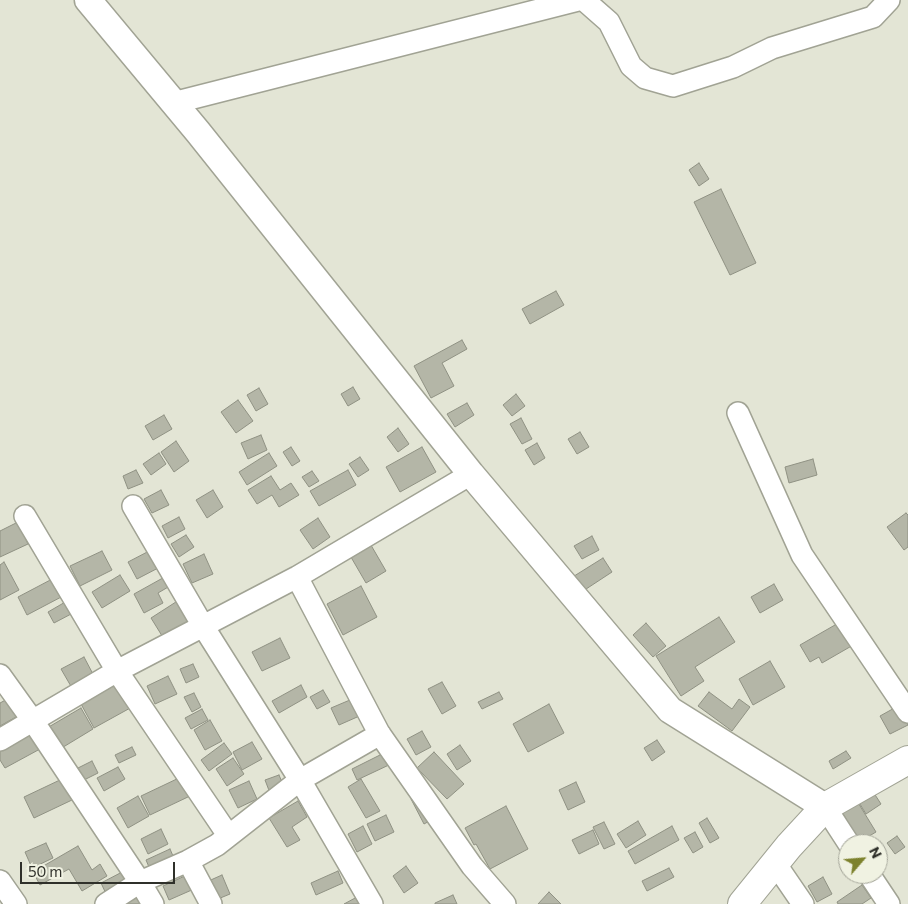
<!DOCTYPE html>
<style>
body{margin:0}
#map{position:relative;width:908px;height:904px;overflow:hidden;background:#e3e5d5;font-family:Commissioner,sans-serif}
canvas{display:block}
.north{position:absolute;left:838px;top:834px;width:50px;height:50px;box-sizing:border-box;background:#f0f2e2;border:1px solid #a3a498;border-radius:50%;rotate:63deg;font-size:14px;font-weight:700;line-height:20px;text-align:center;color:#2f302a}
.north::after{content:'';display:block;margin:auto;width:18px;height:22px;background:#7d822d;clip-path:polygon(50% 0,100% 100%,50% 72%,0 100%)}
.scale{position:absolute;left:20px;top:862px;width:155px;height:22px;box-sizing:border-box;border:2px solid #2f302a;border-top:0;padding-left:6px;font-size:15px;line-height:18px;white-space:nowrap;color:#2f302a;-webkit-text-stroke:4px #f0f2e2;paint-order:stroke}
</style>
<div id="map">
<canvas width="908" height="904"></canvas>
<div class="north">N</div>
<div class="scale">50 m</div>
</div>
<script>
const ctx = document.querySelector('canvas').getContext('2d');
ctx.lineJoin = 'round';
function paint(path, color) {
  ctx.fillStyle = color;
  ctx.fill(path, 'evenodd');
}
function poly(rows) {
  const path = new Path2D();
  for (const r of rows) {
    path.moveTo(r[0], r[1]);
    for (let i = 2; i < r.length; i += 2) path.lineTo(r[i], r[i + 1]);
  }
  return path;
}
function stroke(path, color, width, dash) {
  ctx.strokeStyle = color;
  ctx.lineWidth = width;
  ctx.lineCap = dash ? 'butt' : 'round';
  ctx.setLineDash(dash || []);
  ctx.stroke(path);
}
const building = poly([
 [699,163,709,179,699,186,689,170,699,163],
 [721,189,756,263,730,275,694,202,721,189],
 [556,291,564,305,530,324,522,309,556,291],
 [462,340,467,349,442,363,454,386,431,398,414,366,462,340],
 [353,387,360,399,348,406,341,394,353,387],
 [259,388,268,404,256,411,247,395,259,388],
 [516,394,525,406,512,416,503,405,516,394],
 [238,400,253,421,236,433,221,412,238,400],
 [467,403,474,415,455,427,447,414,467,403],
 [164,415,172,429,153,440,145,426,164,415],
 [521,418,532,439,522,444,510,424,521,418],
 [398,428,409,444,398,452,387,437,398,428],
 [580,432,589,447,577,454,568,439,580,432],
 [261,435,267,450,248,459,241,443,261,435],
 [176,441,189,461,174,472,161,452,176,441],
 [537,443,545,458,534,465,525,450,537,443],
 [291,447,300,461,292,466,283,452,291,447],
 [422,447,436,472,400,492,386,467,422,447],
 [159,453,166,464,151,475,143,464,159,453],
 [269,453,277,466,247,485,239,472,269,453],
 [360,457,369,470,358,477,349,464,360,457],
 [813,459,817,475,789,483,785,467,813,459],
 [136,470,143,483,128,489,123,476,136,470],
 [348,470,356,485,319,506,310,491,348,470],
 [312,471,319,481,309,487,302,477,312,471],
 [271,476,280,490,291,483,299,495,279,507,272,495,257,504,248,490,271,476],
 [161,490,169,505,152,513,144,499,161,490],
 [213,490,223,507,207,518,196,500,213,490],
 [906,513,908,515,908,547,904,550,887,527,906,513],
 [179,517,185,529,168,538,162,526,179,517],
 [318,518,330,537,313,549,300,530,318,518],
 [18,522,28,544,0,557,0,531,18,522],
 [186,535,194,547,179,557,171,544,186,535],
 [592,536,599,550,582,559,574,546,592,536],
 [368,540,386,571,366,583,348,552,368,540],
 [153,549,162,566,137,579,128,562,153,549],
 [102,551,112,570,80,586,70,566,102,551],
 [204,554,213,574,192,583,183,564,204,554],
 [603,558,612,572,580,593,571,578,603,558],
 [4,562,19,590,0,600,0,565,4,562],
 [170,574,175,583,158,593,163,603,144,613,134,594,170,574],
 [120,575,130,591,102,608,92,592,120,575],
 [56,577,65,595,27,615,18,597,56,577],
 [774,584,783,600,760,613,751,597,774,584],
 [361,586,377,617,343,635,327,604,361,586],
 [179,600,193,621,164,639,151,618,179,600],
 [67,601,73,613,54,623,48,612,67,601],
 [719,617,735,642,695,667,704,681,681,696,656,656,719,617],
 [842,621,855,644,822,663,819,657,810,662,800,645,842,621],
 [646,623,666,646,653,657,633,635,646,623],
 [280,638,290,658,262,671,252,652,280,638],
 [84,657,94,676,72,688,61,669,84,657],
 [770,661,785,687,753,705,739,679,770,661],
 [193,664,199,677,186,683,180,669,193,664],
 [168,676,177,694,155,704,147,686,168,676],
 [442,682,456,706,442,714,428,689,442,682],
 [119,683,132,707,94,728,81,704,119,683],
 [301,685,307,697,279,713,272,701,301,685],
 [323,690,330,702,317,709,310,697,323,690],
 [499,692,503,699,482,709,478,702,499,692],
 [709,692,732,709,739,699,750,707,732,731,698,706,709,692],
 [194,693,201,707,192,712,184,697,194,693],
 [13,696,23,713,0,726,0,703,13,696],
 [357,697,364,714,339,725,331,708,357,697],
 [549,704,564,733,528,752,513,724,549,704],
 [898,706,908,725,890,734,880,716,898,706],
 [81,708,93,729,60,749,47,728,81,708],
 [202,709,208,720,191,729,185,718,202,709],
 [210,720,222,741,205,750,194,730,210,720],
 [422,731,431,747,416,755,407,739,422,731],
 [32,733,40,749,5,768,0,760,0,751,32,733],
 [657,740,665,752,652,761,644,748,657,740],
 [252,742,262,759,242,770,233,752,252,742],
 [224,743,232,754,209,771,201,760,224,743],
 [460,745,471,761,457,770,447,754,460,745],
 [132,747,136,755,119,763,115,755,132,747],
 [846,751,851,758,833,769,829,761,846,751],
 [386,752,391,764,357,780,352,769,386,752],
 [434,752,464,784,447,799,417,768,434,752],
 [233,758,244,774,227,786,216,769,233,758],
 [92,761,98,773,78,783,72,771,92,761],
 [118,767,125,779,104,791,97,778,118,767],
 [279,775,284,787,270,793,265,780,279,775],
 [181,777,190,796,150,815,141,796,181,777],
 [62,779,72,800,34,818,24,797,62,779],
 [361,779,380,811,366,818,348,787,361,779],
 [249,781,257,799,238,808,229,790,249,781],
 [576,782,585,802,568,810,559,790,576,782],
 [870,787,881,804,866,814,855,796,870,787],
 [420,794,433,819,424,824,411,799,420,794],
 [138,796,149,816,128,828,117,808,138,796],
 [298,801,307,817,292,827,300,840,287,847,269,818,298,801],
 [857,801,876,832,859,842,841,810,857,801],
 [506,806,528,849,490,869,476,844,474,845,465,828,506,806],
 [386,815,394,832,375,841,367,824,386,815],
 [707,818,719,838,710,843,699,823,707,818],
 [638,821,646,835,626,848,617,834,638,821],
 [604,822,615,844,604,849,593,827,604,822],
 [363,826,372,844,357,852,348,834,363,826],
 [672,826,679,840,635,864,628,851,672,826],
 [161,829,168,844,148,854,141,839,161,829],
 [593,830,599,844,579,854,572,840,593,830],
 [695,832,703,847,693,853,684,838,695,832],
 [897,836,905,847,895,854,887,843,897,836],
 [46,843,53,858,32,868,25,852,46,843],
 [78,846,92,870,100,864,107,876,82,891,69,869,40,885,33,872,78,846],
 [170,849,176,863,152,874,146,860,170,849],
 [406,866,418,883,404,893,393,876,406,866],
 [669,868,674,877,647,891,642,881,669,868],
 [126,870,134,886,108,898,101,883,126,870],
 [338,871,343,883,316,895,311,883,338,871],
 [187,875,194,889,169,900,163,886,187,875],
 [222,875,230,894,213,901,204,883,222,875],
 [823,877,832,894,817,902,808,886,823,877],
 [862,885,871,898,862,904,838,904,837,902,862,885],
 [549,892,561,904,538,904,549,892],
 [141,895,146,904,122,904,141,895],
 [453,895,457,904,435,904,435,903,453,895],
 [357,897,362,904,344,904,357,897]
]);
const minor = poly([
 [584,0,609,22,631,66,645,78,673,86,733,67,772,48,873,17,889,0],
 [173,103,578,0],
 [738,413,802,555,908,712],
 [133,506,203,626,300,780,372,904],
 [25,516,117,671,228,835],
 [297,577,379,733,472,866,505,904],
 [0,675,33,721,140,882,153,904],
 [0,740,117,671,297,577,471,474],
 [825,807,849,844],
 [188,861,211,904],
 [775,863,803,904],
 [869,874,889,904],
 [0,881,16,904],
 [106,904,140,882,188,861,217,845,300,780,380,734]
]);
const tertiary = poly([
 [88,0,198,132,471,474,670,710,825,807]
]);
const secondary = poly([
 [742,904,789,846,825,807,908,760]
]);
paint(building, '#b4b6a7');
stroke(building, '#8f9183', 1);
stroke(minor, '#a1a394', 24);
stroke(tertiary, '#a1a394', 29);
stroke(secondary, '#a1a394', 30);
stroke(minor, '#fff', 21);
stroke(tertiary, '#fff', 26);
stroke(secondary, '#fff', 28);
</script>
